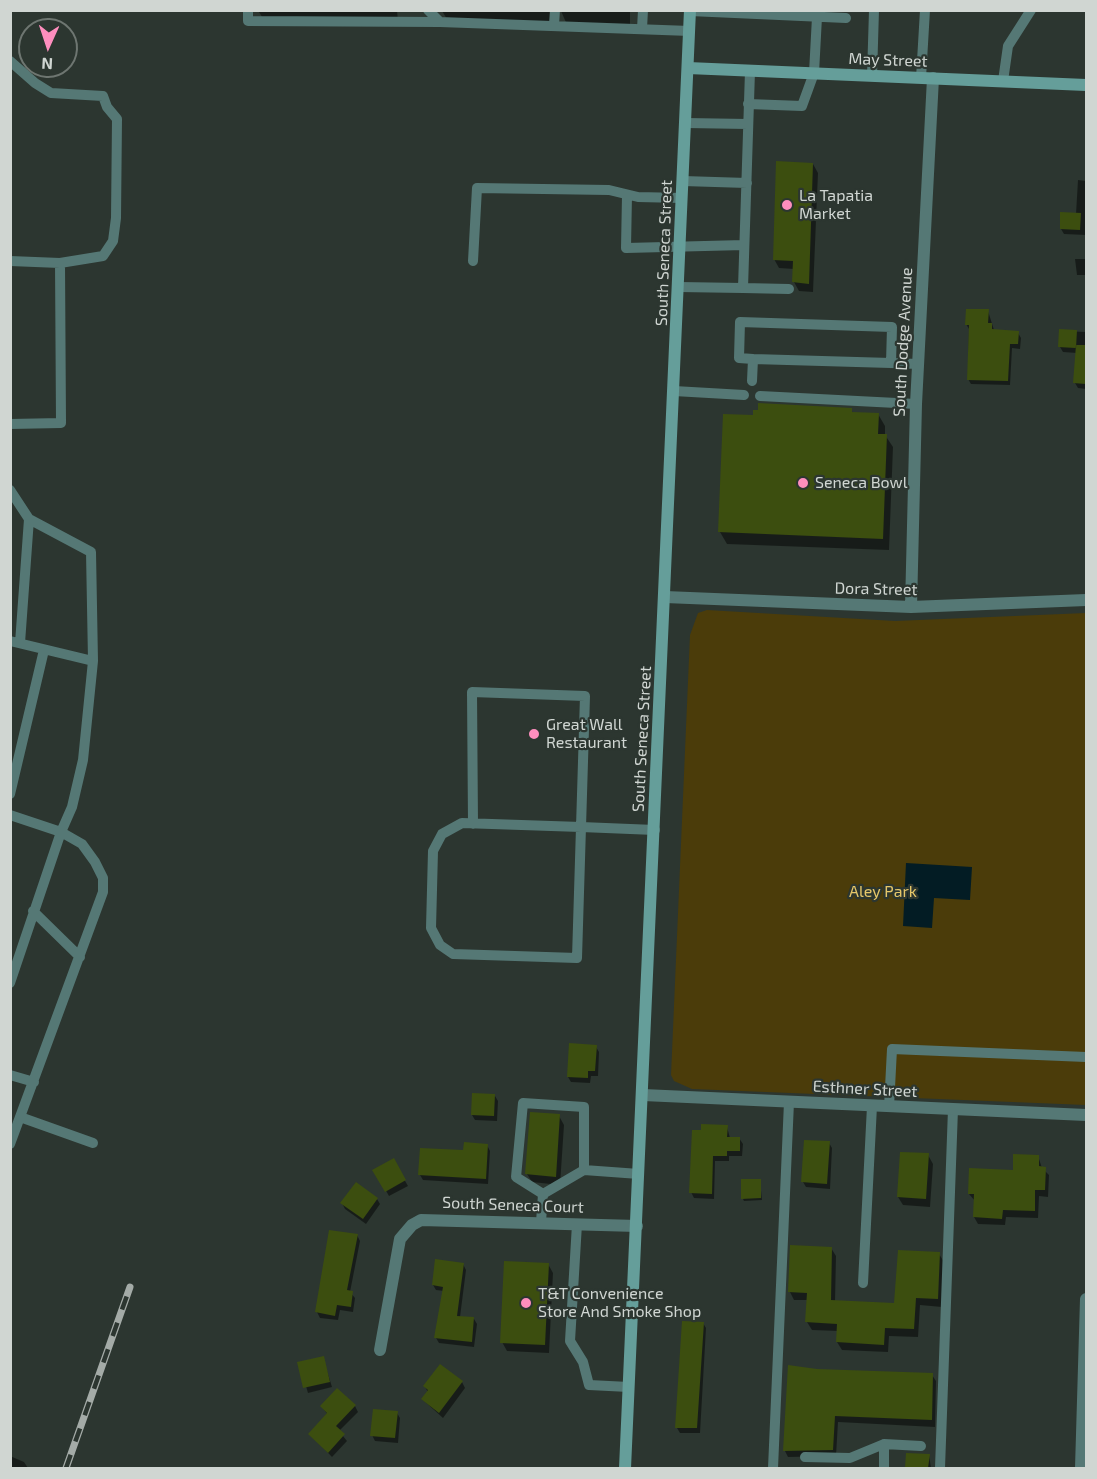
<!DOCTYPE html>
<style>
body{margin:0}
#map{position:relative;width:1097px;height:1479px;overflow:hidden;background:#2c3630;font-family:"Exo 2",sans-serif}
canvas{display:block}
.frame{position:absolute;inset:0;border:12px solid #d0d6d2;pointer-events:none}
.north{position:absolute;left:18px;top:18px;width:60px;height:60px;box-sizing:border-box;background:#2c3630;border:2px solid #6e7671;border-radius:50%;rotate:183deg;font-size:16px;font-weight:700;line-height:24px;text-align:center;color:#d0d6d2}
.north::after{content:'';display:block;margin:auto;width:21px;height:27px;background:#fe8ebe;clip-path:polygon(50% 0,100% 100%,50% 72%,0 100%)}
</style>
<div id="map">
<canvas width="1097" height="1479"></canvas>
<div class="frame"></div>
<div class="north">N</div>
</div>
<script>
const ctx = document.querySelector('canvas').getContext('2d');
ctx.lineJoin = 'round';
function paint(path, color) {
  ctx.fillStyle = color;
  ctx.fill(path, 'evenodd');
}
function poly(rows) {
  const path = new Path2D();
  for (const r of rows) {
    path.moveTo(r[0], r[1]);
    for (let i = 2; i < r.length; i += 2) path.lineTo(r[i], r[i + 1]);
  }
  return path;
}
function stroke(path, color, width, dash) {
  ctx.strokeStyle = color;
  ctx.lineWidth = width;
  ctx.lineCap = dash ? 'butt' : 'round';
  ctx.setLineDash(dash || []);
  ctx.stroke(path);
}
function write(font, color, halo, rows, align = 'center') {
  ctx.font = font + ' "Exo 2",sans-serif';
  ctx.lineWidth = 4.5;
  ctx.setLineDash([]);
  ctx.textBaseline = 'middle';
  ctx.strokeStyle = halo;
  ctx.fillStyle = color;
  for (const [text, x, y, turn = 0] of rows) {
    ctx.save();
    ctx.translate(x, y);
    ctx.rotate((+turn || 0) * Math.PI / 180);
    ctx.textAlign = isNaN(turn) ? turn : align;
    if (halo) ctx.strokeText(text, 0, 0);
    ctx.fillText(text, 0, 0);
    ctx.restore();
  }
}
const green = poly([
 [707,610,895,621,1086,613,1086,1105,692,1089,674,1081,671,1075,690,635,698,613]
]);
const water = poly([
 [906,863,972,867,970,900,934,898,932,928,903,926]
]);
const shadow = poly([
 [397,10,398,22,264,20,259,12],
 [630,10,630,28,568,27,561,11,553,14,552,22,447,19,442,11],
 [1085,131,1086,131,1086,153,1085,150],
 [813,164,818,173,813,292,799,291,794,282,794,269,779,268,774,259],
 [1078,180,1086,181,1086,235,1064,234,1061,229,1076,214],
 [1075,259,1086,259,1086,275,1077,275],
 [988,311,994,330,1018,333,1021,338,1020,349,1012,348,1010,385,971,384,968,379,969,329,966,324],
 [1061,331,1086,332,1086,389,1078,388,1075,383,1077,353,1063,352,1060,347],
 [851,410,853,413,878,414,885,426,885,435,893,447,889,550,727,544,720,532,755,417],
 [596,1047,599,1052,598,1076,591,1076,590,1083,571,1082,568,1077],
 [495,1096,498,1101,497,1121,475,1120,472,1115],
 [559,1116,564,1125,560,1185,532,1182,527,1174],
 [727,1127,730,1138,739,1138,743,1144,742,1156,729,1156,729,1161,715,1161,714,1199,694,1198,691,1192],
 [829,1143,832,1148,830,1189,806,1187,803,1182],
 [487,1145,490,1151,488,1184,423,1180,420,1175,465,1152],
 [928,1155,933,1164,930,1207,903,1205,898,1197],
 [1038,1156,1042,1168,1049,1175,1048,1197,1039,1196,1038,1218,1006,1217,1005,1225,978,1224,974,1217,975,1201,969,1194,1014,1172],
 [393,1160,408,1186,389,1196,374,1170],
 [760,1181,762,1200,744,1201,743,1199],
 [377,1199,380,1204,366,1224,345,1209,342,1203],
 [357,1235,360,1241,350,1292,355,1298,353,1312,340,1310,338,1320,320,1318,317,1312],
 [831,1248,836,1256,835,1302,895,1305,939,1254,944,1262,942,1307,920,1305,918,1337,889,1336,888,1352,842,1350,837,1342,838,1331,812,1330,807,1322,808,1300,794,1300,790,1292],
 [463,1264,466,1270,460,1317,474,1319,477,1324,474,1347,439,1343,436,1338,444,1291,436,1290,433,1285],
 [548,1264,553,1273,549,1353,507,1351,502,1342],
 [703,1323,706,1328,700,1433,680,1433,677,1428],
 [323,1358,332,1387,308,1393,299,1363],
 [817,1370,932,1375,936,1381,935,1427,838,1422,836,1456,788,1457,785,1451],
 [462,1382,465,1388,443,1418,422,1399,428,1392,425,1387],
 [355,1406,358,1412,339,1431,347,1441,332,1457,310,1434,328,1415,322,1407],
 [397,1413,400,1418,398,1443,375,1441,372,1435],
 [907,1454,929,1455,931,1468,906,1468],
 [10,1456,24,1462,28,1468,10,1468]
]);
const building = poly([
 [776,161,813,163,809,284,792,282,793,261,773,260],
 [1060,212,1081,213,1080,230,1060,229],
 [966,309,989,309,988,323,992,323,992,329,1019,331,1018,344,1010,344,1008,381,967,380,969,325,965,325],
 [1059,329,1077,330,1076,348,1058,347],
 [1076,345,1086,345,1086,384,1073,383],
 [758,403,852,408,852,412,879,413,878,434,887,434,883,539,718,532,723,414,753,415,753,410,758,410],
 [569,1043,597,1045,595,1071,588,1071,588,1078,567,1077],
 [472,1093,495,1094,494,1116,471,1115],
 [530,1112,560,1114,556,1177,525,1174],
 [701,1124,728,1125,727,1137,740,1137,740,1151,727,1151,727,1156,713,1156,712,1194,689,1193,692,1130,701,1130],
 [804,1140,830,1141,827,1184,801,1182],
 [464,1142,488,1144,486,1179,418,1175,420,1148,463,1150],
 [900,1152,929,1153,926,1199,897,1197],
 [1013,1154,1039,1155,1039,1166,1046,1167,1045,1190,1035,1190,1035,1211,1003,1210,1002,1219,973,1217,974,1194,968,1194,969,1168,1013,1170],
 [394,1158,406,1180,385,1192,372,1170],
 [741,1179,761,1179,761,1198,741,1199],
 [356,1182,378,1198,363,1219,340,1203],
 [329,1230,358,1234,347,1290,353,1291,351,1307,337,1305,335,1316,315,1312],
 [790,1245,832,1247,831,1300,894,1303,898,1250,940,1252,938,1299,916,1298,914,1329,885,1328,884,1345,836,1342,837,1324,805,1322,807,1293,788,1292],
 [435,1259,464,1263,457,1316,474,1317,472,1342,434,1338,443,1287,432,1285],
 [504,1261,549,1263,545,1345,500,1343],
 [682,1321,704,1322,697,1428,675,1428],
 [324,1356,330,1382,303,1388,297,1362],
 [440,1364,463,1381,439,1413,421,1399,428,1390,423,1386],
 [788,1365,817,1369,933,1373,932,1420,835,1416,833,1450,783,1451],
 [337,1388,356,1405,336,1426,345,1434,328,1453,308,1434,327,1413,320,1406],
 [373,1409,398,1411,395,1438,370,1436],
 [906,1453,930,1454,928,1468,905,1468]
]);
const lane = poly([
 [248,10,248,21,440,22],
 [428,10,440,22,690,31],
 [690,11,846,18],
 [554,25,555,10],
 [642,29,643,10],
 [10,61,35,83,51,93,103,96,107,107,117,119,116,218,113,241,103,256,60,263],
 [750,71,743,288,789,289],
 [872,76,874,10],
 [921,78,925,10],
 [1003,81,1008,46,1031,10],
 [748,104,802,106,814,73,817,17],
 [686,123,748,124],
 [683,181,747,183],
 [627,195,626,248,744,245],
 [10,261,60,263,61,423,10,424],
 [473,261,477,188,609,190,638,197,682,198],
 [679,287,743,288],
 [891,363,918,364],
 [752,381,753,359,891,363,892,327,740,322,739,358,753,359],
 [674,391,744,395],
 [760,396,916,404],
 [10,490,29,519,91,552,93,661],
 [10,641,93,661,83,760,72,807,61,832,10,983],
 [20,643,29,519],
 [10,794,44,650],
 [10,815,61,832,82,844,95,862,103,878,103,892,10,1144],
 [473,824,472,692,585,696,577,958,453,954,440,945,431,928,433,851,442,834,462,823,581,827,655,830],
 [33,911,80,957],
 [10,1075,34,1082],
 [889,1107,892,1049,1086,1057],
 [20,1117,93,1143],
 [584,1170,584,1107,523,1103,516,1177,543,1194,584,1170,639,1174],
 [541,1222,543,1194],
 [577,1224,570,1341,583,1362,589,1385,629,1387],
 [863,1283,872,1106],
 [805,1457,850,1458,884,1444],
 [773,1468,789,1102],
 [884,1468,884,1444,921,1446],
 [940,1468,953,1109]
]);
const street = poly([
 [665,597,911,607,1086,600],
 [911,607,916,404,933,78],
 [643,1095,1086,1115],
 [380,1350,400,1239,412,1225,421,1220,637,1226],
 [1081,1468,1086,1299]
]);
const secondary = poly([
 [688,68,1086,85],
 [625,1468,690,10]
]);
const rail = poly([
 [66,1468,130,1287]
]);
const markers = [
 [787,205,6,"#fe8ebe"],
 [803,483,6,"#fe8ebe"],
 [534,734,6,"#fe8ebe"],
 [526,1303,6,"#fe8ebe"]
];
const streetNames = [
 ["May Street",888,60,2],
 ["South Seneca Street",664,253,-88],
 ["South Dodge Avenue",903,342,-87],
 ["Dora Street",876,589,1],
 ["South Seneca Street",642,739,-87],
 ["Esthner Street",865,1089,3],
 ["South Seneca Court",513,1205,2]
];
const poiNames = [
 ["La Tapatia",799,196],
 ["Market",799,214],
 ["Seneca Bowl",815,483],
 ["Great Wall",546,725],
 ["Restaurant",546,743],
 ["T&T Convenience",538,1294],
 ["Store And Smoke Shop",538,1312]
];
const parkNames = [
 ["Aley Park",883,892]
];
paint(green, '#4b3c0a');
paint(water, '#031c24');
paint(shadow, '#0007');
paint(building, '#3c4e0f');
stroke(lane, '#557875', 10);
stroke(street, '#557875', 12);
stroke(secondary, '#659e9a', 12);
stroke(rail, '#a4aba7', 7);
stroke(rail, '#2c3630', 4.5, [14]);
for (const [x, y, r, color] of markers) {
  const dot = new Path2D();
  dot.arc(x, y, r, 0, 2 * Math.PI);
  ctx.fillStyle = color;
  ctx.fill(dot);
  stroke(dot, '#2c3630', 2);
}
write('16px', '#d0d6d2', '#2c3630', streetNames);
write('16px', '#d0d6d2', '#2c3630', poiNames, 'left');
write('16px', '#e5c769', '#2c3630', parkNames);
</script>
